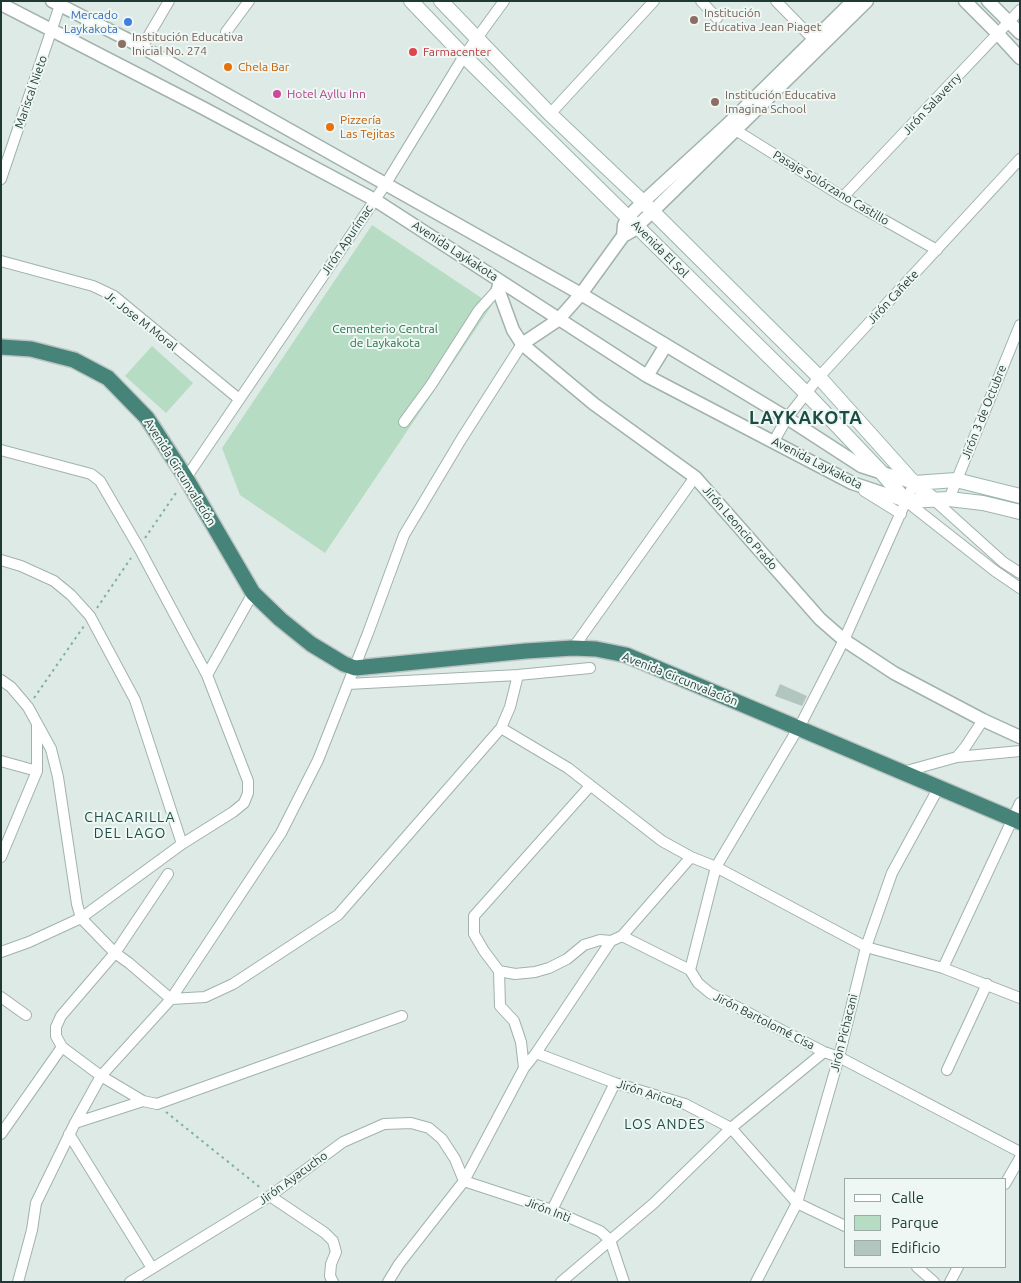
<!DOCTYPE html>
<meta charset="utf-8">
<style>
body{margin:0}
#map{position:relative;width:1021px;height:1283px;overflow:hidden;background:#deeae6;font-family:Ubuntu,sans-serif}
canvas{display:block}
.frame{position:absolute;inset:0;border:2px solid #1f3a35;pointer-events:none}
.legend{position:absolute;left:844px;top:1178px;width:162px;height:90px;box-sizing:border-box;background:#eef7f3;border:1px solid #9baba7;margin:0;padding:6px 9px;list-style:none;font-size:15px;color:#1f3a35}
.legend li{display:flex;align-items:center;gap:10px;height:25px}
.legend b{width:25px;border:1px solid #9baba7}
</style>
<div id="map">
<canvas width="1021" height="1283"></canvas>
<div class="frame"></div>
<ul class="legend">
<li><b style="height:6px;background:#fff"></b>Calle</li>
<li><b style="height:14px;background:#b6dcc3"></b>Parque</li>
<li><b style="height:14px;background:#b3c5bf"></b>Edificio</li>
</ul>
</div>
<script>
const ctx = document.querySelector('canvas').getContext('2d');
ctx.lineJoin = 'round';
function paint(path, color) {
  ctx.fillStyle = color;
  ctx.fill(path, 'evenodd');
}
function poly(rows) {
  const path = new Path2D();
  for (const r of rows) {
    path.moveTo(r[0], r[1]);
    for (let i = 2; i < r.length; i += 2) path.lineTo(r[i], r[i + 1]);
  }
  return path;
}
function stroke(path, color, width, dash) {
  ctx.strokeStyle = color;
  ctx.lineWidth = width;
  ctx.lineCap = dash ? 'butt' : 'round';
  ctx.setLineDash(dash || []);
  ctx.stroke(path);
}
function write(font, color, halo, rows, align = 'center') {
  ctx.font = font + ' Ubuntu,sans-serif';
  ctx.lineWidth = 4;
  ctx.setLineDash([]);
  ctx.textBaseline = 'middle';
  ctx.strokeStyle = halo;
  ctx.fillStyle = color;
  for (const [text, x, y, turn = 0] of rows) {
    ctx.save();
    ctx.translate(x, y);
    ctx.rotate((+turn || 0) * Math.PI / 180);
    ctx.textAlign = isNaN(turn) ? turn : align;
    if (halo) ctx.strokeText(text, 0, 0);
    ctx.fillText(text, 0, 0);
    ctx.restore();
  }
}
const green = poly([
 [372,225,492,305,325,553,240,495,222,448],
 [152,346,193,383,166,413,125,376]
]);
const building = poly([
 [780,684,807,696,802,706,775,696]
]);
const path = poly([
 [145,538,178,490],
 [97,608,131,558],
 [34,698,84,626],
 [166,1112,262,1189]
]);
const minor = poly([
 [701,1,717,18],
 [776,1,818,44],
 [226,32,249,1],
 [142,47,169,1],
 [550,114,654,1],
 [729,126,843,197,937,250],
 [1,179,60,5],
 [843,197,1020,10],
 [1,261,93,286,114,296,239,399],
 [404,422,431,385,479,310,498,289],
 [774,441,787,418,819,377,1020,159],
 [1,450,91,474,100,481,139,548,207,675,248,781,248,793,244,803,233,812,182,844,81,918,29,942,1,952],
 [186,478,385,185,464,56,504,1],
 [864,491,901,514],
 [933,499,1003,562,1020,573],
 [949,499,1020,325],
 [906,501,995,571,1020,588],
 [1,560,21,566,54,581,71,595,90,616,135,700,182,844],
 [573,648,695,477],
 [207,675,253,593],
 [1,680,11,687,28,707,51,749,58,777,77,904,81,918,115,953,129,963,171,999,205,997,233,984,338,915,501,728,510,707,518,675],
 [348,684,518,675,590,668],
 [501,728,568,768,662,841,691,857,716,867,866,947,943,968,1020,998],
 [957,757,966,746,983,720],
 [1,761,37,771],
 [903,772,957,757,1020,751],
 [1,857,37,771,37,726],
 [168,874,115,953,61,1016,56,1027,56,1036,62,1047,101,1076,143,1101,157,1104,402,1016],
 [622,936,690,970,698,983,710,993,824,1052,839,1057,1020,1152],
 [943,968,1020,803],
 [690,970,716,867,803,720,844,640,914,483],
 [499,971,515,974,535,972,549,968,567,959,584,945,600,940,611,941],
 [1,997,26,1015],
 [536,1053,615,1083,685,1104,731,1128,797,1203,845,1226],
 [524,1068,521,1042,514,1021,500,1006,499,971,484,951,474,934,474,916,590,786],
 [947,1070,987,984],
 [75,1123,143,1101],
 [1,1134,62,1047],
 [69,1134,152,1268],
 [1005,1184,1020,1158],
 [270,1196,325,1233,333,1241,336,1252,331,1264,330,1276,333,1282],
 [552,1210,615,1083],
 [917,1267,934,1282],
 [18,1282,32,1230,36,1203,75,1123,101,1076,171,999,281,833,318,760,368,633,404,535,462,438,522,344],
 [130,1282,270,1196,343,1142,384,1124,411,1123,429,1128,442,1139,455,1159,464,1181,552,1210,600,1231,610,1240,624,1282],
 [388,1282,399,1264,464,1181,524,1068,536,1053,611,941,622,936,691,857],
 [561,1282,654,1203,731,1128,824,1052],
 [756,1282,797,1203,839,1057,866,947,892,873,939,787],
 [950,1282,958,1267]
]);
const tertiary = poly([
 [52,1,142,47,581,294,787,418,861,466,914,483],
 [853,1,727,125,643,202,628,217,624,225,623,236,632,231,652,212,867,1],
 [965,1,998,34,1020,58],
 [988,1,1020,33],
 [1,4,203,108,375,200,647,376,852,483,906,501],
 [500,281,498,289,513,330,522,344,594,404,695,477,820,619,844,640,894,673,983,720,1020,737],
 [522,344,558,320,581,294,623,236],
 [647,376,666,345]
]);
const secondary = poly([
 [411,1,464,56,806,393,882,473,906,501,949,499,983,503,1020,512],
 [441,1,550,114,643,202,819,377,914,483,933,499],
 [914,483,956,480,1020,496]
]);
const trunk = poly([
 [1,347,31,349,74,360,108,378,147,418,186,478,253,593,280,619,311,644,344,664,355,668,526,651,573,648,596,649,626,655,1020,822]
]);
const markers = [
 [694,20,5,"#8d6e63"],
 [128,22,5,"#3f7fe0"],
 [122,44,5,"#8d6e63"],
 [413,52,5,"#e0444e"],
 [228,67,5,"#e8710a"],
 [277,94,5,"#d1479c"],
 [715,102,5,"#8d6e63"],
 [330,127,5,"#e8710a"]
];
const educationNames = [
 ["Institución",704,13],
 ["Educativa Jean Piaget",704,27],
 ["Institución Educativa",132,37],
 ["Inicial No. 274",132,51],
 ["Institución Educativa",725,95],
 ["Imagina School",725,109]
];
const shopNames = [
 ["Mercado",118,15],
 ["Laykakota",118,29]
];
const healthNames = [
 ["Farmacenter",423,52]
];
const foodNames = [
 ["Chela Bar",238,67],
 ["Pizzería",340,120],
 ["Las Tejitas",340,134]
];
const streetNames = [
 ["Mariscal Nieto",31,92,-71],
 ["Jirón Salaverry",932,104,-47],
 ["Pasaje Solórzano Castillo",831,188,31],
 ["Jirón Apurímac",347,240,-56],
 ["Avenida El Sol",660,249,45],
 ["Avenida Laykakota",455,251,33],
 ["Jirón Cañete",893,297,-47],
 ["Jr. Jose M Moral",141,321,38],
 ["Jirón 3 de Octubre",984,412,-68],
 ["Avenida Laykakota",817,463,27],
 ["Avenida Circunvalación",180,472,58],
 ["Jirón Leoncio Prado",740,528,49],
 ["Avenida Circunvalación",680,679,22],
 ["Jirón Bartolomé Cisa",764,1021,27],
 ["Jirón Pichacani",844,1033,-76],
 ["Jirón Aricota",650,1094,18],
 ["Jirón Ayacucho",293,1178,-36],
 ["Jirón Inti",548,1210,21]
];
const hotelNames = [
 ["Hotel Ayllu Inn",287,94]
];
const parkNames = [
 ["Cementerio Central",385,329],
 ["de Laykakota",385,343]
];
const neighbourhoodNames = [
 ["CHACARILLA",130,817],
 ["DEL LAGO",130,833],
 ["LOS ANDES",665,1124]
];
const districtNames = [
 ["LAYKAKOTA",806,418]
];
paint(green, '#b6dcc3');
paint(building, '#b3c5bf');
stroke(minor, '#a1b2ad', 12);
stroke(tertiary, '#a1b2ad', 15);
stroke(secondary, '#9db6af', 16);
stroke(trunk, '#bcc4c2', 18);
stroke(path, '#7eafa3', 2, [2.5, 4]);
stroke(minor, '#fff', 10);
stroke(tertiary, '#fff', 12);
stroke(secondary, '#fff', 14);
stroke(trunk, '#46847a', 15);
for (const [x, y, r, color] of markers) {
  const dot = new Path2D();
  dot.arc(x, y, r, 0, 2 * Math.PI);
  ctx.fillStyle = color;
  ctx.fill(dot);
  stroke(dot, '#eef7f3', 2);
}
write('12px', '#785e54', '#eef7f3', educationNames, 'left');
write('12px', '#366cbe', '#eef7f3', shopNames, 'right');
write('12px', '#be3a42', '#eef7f3', healthNames, 'left');
write('12px', '#c56008', '#eef7f3', foodNames, 'left');
write('12px', '#1f3a35', '#eef7f3', streetNames);
write('12px', '#b23c85', '#eef7f3', hotelNames, 'left');
write('12px', '#29714a', '#eef7f3', parkNames);
ctx.letterSpacing = '1px';
write('14px', '#1b4c44', '#eef7f3', neighbourhoodNames);
ctx.letterSpacing = '0px';
ctx.letterSpacing = '1px';
write('bold 18px', '#1b4c44', '#eef7f3', districtNames);
ctx.letterSpacing = '0px';
</script>
